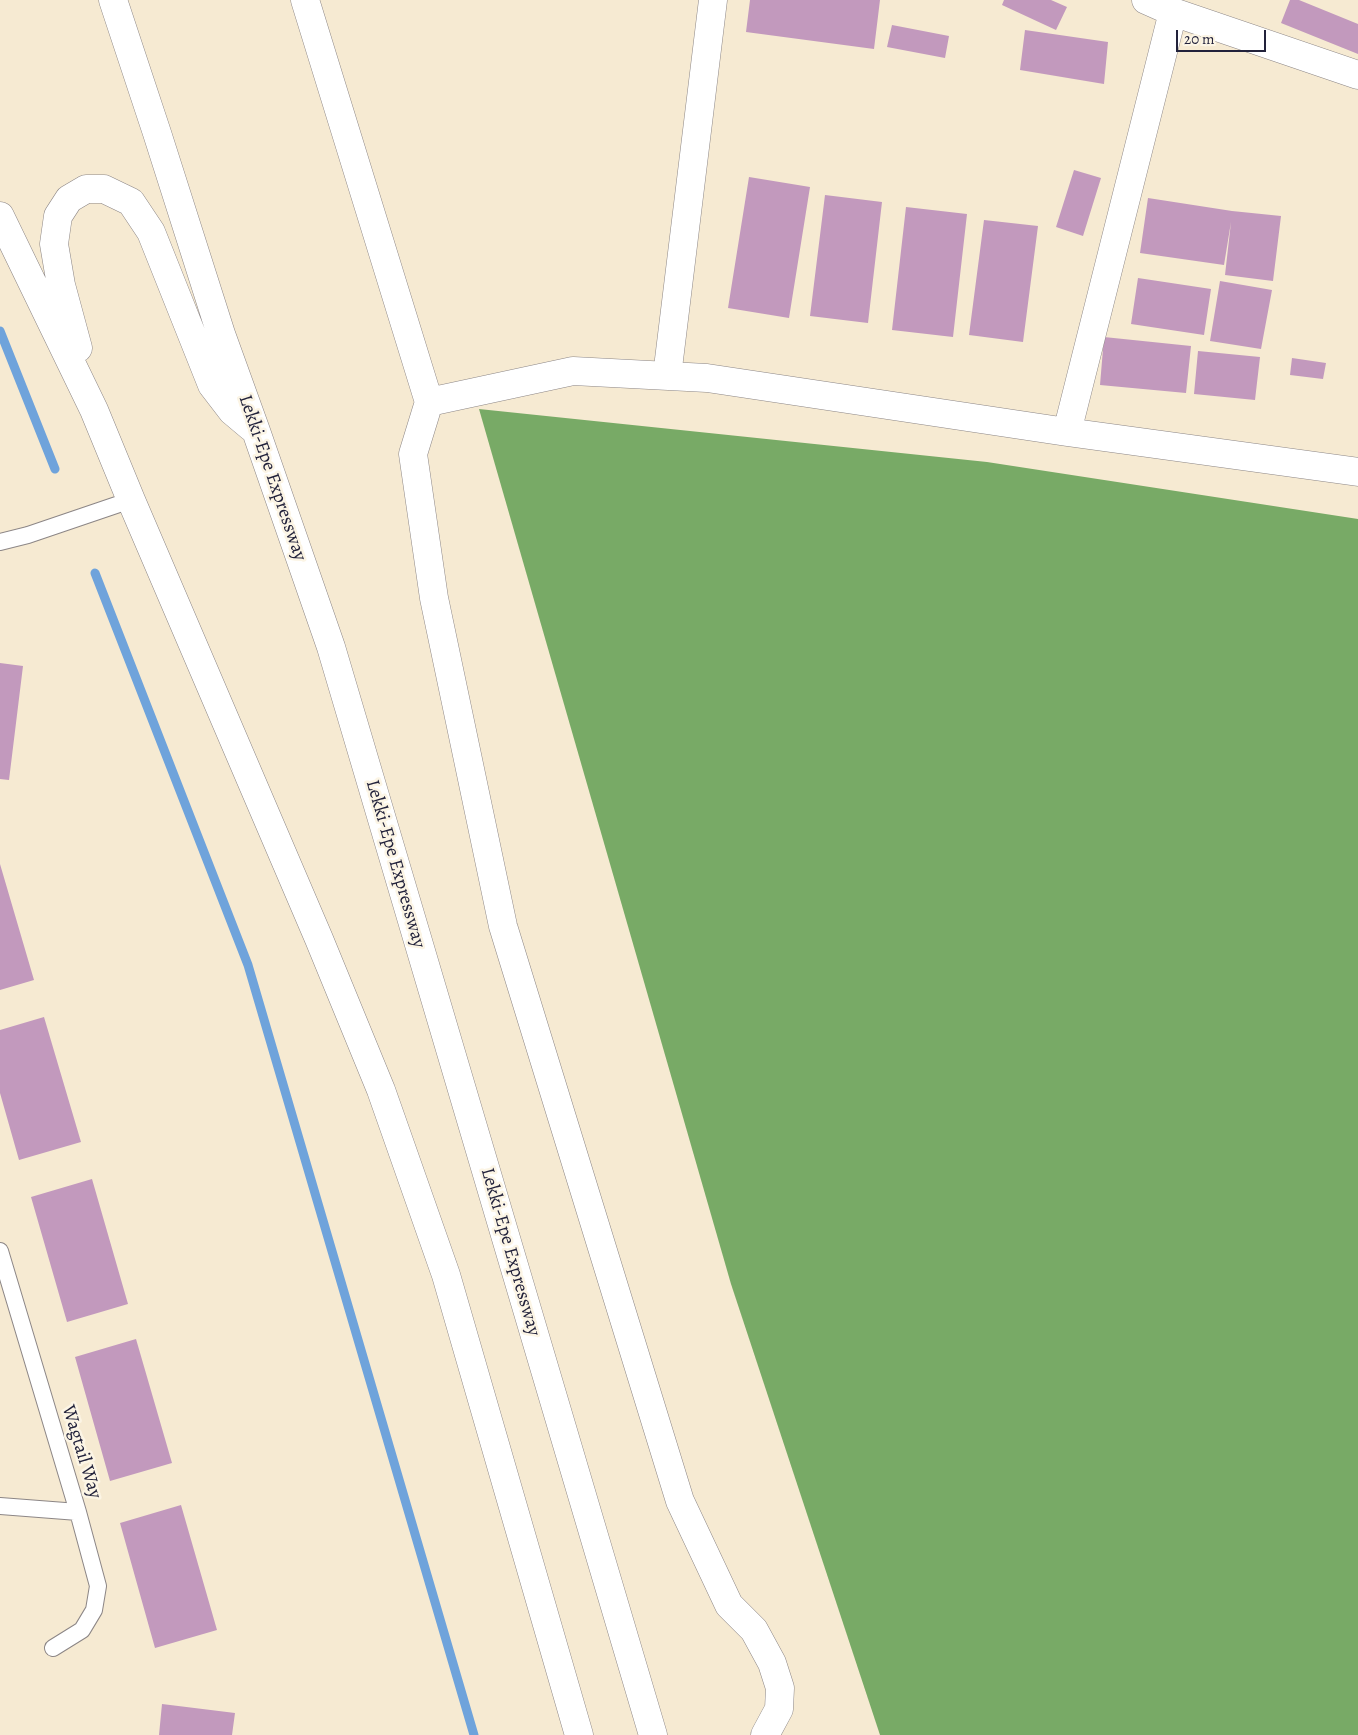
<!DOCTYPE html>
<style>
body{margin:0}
#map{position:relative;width:1358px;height:1735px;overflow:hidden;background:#f6ead2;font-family:Alegreya,serif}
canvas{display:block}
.scale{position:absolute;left:1176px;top:30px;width:90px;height:22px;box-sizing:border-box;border:2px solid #22223b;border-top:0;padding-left:6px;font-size:15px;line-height:18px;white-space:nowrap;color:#22223b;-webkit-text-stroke:4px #fcf5e5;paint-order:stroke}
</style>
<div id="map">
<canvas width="1358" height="1735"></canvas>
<div class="scale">20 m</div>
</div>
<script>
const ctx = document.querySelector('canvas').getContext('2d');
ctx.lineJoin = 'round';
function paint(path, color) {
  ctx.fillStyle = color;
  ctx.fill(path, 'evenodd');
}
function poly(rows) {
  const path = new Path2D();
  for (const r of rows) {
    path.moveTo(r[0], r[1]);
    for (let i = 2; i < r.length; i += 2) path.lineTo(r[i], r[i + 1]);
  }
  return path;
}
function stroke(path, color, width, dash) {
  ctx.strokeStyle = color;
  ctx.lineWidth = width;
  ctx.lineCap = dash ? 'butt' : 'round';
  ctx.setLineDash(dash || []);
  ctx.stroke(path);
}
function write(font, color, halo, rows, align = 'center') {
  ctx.font = font + ' Alegreya,serif';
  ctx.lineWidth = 5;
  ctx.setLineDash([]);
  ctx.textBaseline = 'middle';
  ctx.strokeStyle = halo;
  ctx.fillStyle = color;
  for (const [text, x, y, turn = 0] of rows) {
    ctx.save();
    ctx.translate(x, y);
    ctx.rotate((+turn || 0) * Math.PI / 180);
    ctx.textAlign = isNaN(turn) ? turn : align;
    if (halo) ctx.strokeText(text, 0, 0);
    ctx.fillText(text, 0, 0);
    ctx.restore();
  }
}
const forest = poly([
 [479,409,987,462,1358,519,1358,1735,880,1735,731,1284]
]);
const stream = poly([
 [0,331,55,469],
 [95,573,248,965,474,1735]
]);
const building = poly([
 [750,0,880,0,874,49,746,32],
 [1004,0,1051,0,1067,7,1056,30,1002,5],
 [1290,0,1299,0,1358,24,1358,54,1281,23],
 [892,25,949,36,945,58,887,47],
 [1025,30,1108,42,1104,84,1020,70],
 [1074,170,1101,178,1083,236,1056,227],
 [749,177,810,187,789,318,728,308],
 [825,195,882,202,868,323,810,316],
 [1148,198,1232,211,1281,216,1273,281,1225,275,1231,222,1224,265,1140,253],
 [906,207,967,214,953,337,892,330],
 [984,220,1038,226,1023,342,969,335],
 [1138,278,1211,289,1204,335,1131,324],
 [1220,281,1272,290,1261,349,1210,341],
 [1104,337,1191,346,1186,393,1100,385],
 [1198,351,1260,357,1255,400,1194,394],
 [1292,358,1326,363,1323,379,1290,375],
 [0,663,23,666,9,780,0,779],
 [0,864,34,980,0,990],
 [44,1017,81,1142,19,1160,0,1093,0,1030],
 [92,1179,128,1304,67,1322,31,1197],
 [136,1339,172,1463,110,1481,75,1357],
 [181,1505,217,1630,155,1648,120,1523],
 [162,1704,235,1713,232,1735,159,1735]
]);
const lane = poly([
 [0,542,28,535,131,500],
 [0,1251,78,1512,98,1586,94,1610,82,1630,53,1648],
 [0,1506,78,1512]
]);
const street = poly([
 [305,0,429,402,413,454,434,598,503,926,680,1501,729,1605,754,1630,772,1663,780,1688,779,1709,765,1735],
 [1146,0,1173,12,1358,75],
 [667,376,713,0],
 [429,402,573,371,707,378,1067,432,1358,472],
 [1067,432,1173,12]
]);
const highway = poly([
 [113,0,157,133,221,334,256,431,331,647,653,1735],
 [0,216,94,410,131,500,319,939,381,1090,446,1275,579,1735],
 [78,348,61,285,54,244,58,216,69,199,86,189,104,189,131,202,151,232,212,385,232,411,251,427]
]);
const streetNames = [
 ["Lekki-Epe Expressway",272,478,71],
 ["Lekki-Epe Expressway",395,864,74],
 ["Lekki-Epe Expressway",510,1252,74],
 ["Wagtail Way",81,1452,73]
];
paint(forest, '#78aa66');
stroke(stream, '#6fa3db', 9);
paint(building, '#c299bd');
stroke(lane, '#8c8686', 18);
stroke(street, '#8c8686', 29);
stroke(highway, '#8c8686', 29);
stroke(lane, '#fff', 16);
stroke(street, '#fff', 28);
stroke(highway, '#fff', 28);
write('19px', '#22223b', '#fcf5e5', streetNames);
</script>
